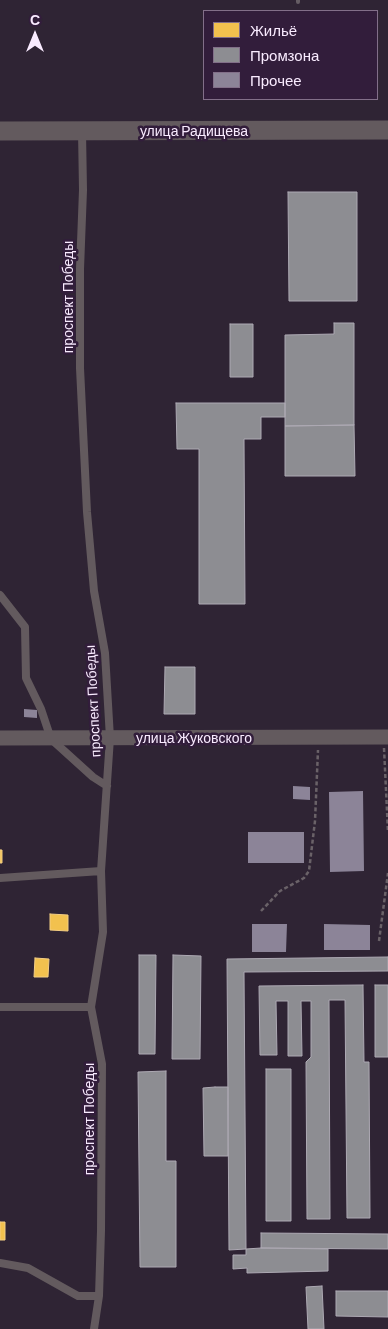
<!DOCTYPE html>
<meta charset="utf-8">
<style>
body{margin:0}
#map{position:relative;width:388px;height:1329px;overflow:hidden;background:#2f2434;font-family:Barlow,sans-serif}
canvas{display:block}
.legend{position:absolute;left:203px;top:10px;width:175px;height:90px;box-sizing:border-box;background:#321d3b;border:1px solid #826f89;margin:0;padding:6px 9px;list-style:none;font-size:15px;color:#f9ebff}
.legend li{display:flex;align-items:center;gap:10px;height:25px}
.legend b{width:25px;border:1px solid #826f89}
.north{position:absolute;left:10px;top:10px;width:50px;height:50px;-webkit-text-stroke:4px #321d3b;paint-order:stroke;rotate:0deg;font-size:14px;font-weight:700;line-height:20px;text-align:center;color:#f9ebff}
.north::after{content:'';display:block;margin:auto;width:18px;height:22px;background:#f9ebff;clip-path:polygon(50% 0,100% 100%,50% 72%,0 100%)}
</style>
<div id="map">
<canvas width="388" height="1329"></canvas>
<ul class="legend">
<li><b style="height:14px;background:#f2c14e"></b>Жильё</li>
<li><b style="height:14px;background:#8d8d92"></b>Промзона</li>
<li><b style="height:14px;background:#8c8498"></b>Прочее</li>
</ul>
<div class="north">С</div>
</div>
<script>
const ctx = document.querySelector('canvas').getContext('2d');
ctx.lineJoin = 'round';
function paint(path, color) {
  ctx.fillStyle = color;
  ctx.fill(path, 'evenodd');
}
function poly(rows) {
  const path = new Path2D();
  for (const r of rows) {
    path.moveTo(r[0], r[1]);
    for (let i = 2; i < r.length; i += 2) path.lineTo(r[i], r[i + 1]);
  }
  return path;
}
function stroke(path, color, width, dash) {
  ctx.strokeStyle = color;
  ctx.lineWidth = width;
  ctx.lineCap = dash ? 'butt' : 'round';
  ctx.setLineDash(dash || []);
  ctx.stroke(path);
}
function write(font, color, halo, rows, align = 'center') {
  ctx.font = font + ' Barlow,sans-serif';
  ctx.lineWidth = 5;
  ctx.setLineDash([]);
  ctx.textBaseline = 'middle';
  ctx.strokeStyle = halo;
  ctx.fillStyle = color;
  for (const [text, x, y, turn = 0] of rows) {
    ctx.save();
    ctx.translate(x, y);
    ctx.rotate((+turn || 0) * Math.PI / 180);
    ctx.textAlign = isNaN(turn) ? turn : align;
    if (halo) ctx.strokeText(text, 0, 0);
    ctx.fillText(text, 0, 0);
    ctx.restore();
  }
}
const homes = poly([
 [0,850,2,850,2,863,0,863,0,850],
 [50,914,68,915,68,931,50,930,50,914],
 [35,958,49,959,48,977,34,977,35,958],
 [0,1222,5,1222,5,1240,0,1240,0,1222]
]);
const industry = poly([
 [288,192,357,192,357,301,289,301,288,192],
 [334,323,354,323,354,425,285,426,285,335,334,334,334,323],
 [230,324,253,324,253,377,230,377,230,324],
 [176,403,285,403,285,417,261,417,261,439,244,439,245,604,199,604,199,449,177,449,176,403],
 [354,425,355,476,285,476,285,426,354,425],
 [165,667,195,667,195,714,164,714,165,667],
 [139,955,156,955,155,1054,139,1054,139,955],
 [173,955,201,956,200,1059,172,1059,173,955],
 [388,957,388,971,244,972,246,1249,229,1250,227,959,388,957],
 [363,985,364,1062,369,1062,370,1218,347,1218,345,1000,329,1000,330,1219,307,1219,306,1062,311,1057,311,1001,301,1001,302,1056,288,1056,288,1001,276,1001,277,1055,260,1055,259,986,363,985],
 [375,985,388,985,388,1057,375,1057,375,985],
 [266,1069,291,1069,291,1221,266,1221,266,1069],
 [166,1071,166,1161,176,1161,176,1267,140,1267,138,1072,166,1071],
 [215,1087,228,1087,228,1156,204,1156,203,1088,215,1087],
 [261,1233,388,1234,388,1249,261,1248,261,1233],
 [261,1248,328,1249,328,1271,247,1273,247,1268,233,1269,233,1255,246,1255,246,1249,261,1248],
 [322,1286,324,1329,308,1329,306,1287,322,1286],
 [336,1291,388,1291,388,1317,336,1316,336,1291]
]);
const building = poly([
 [24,709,37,710,37,718,24,717],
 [293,786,310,787,310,800,293,799],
 [363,791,364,871,330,872,329,792],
 [248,832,304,832,304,863,248,863],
 [252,924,287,924,286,952,252,952],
 [324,924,370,925,370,950,324,950]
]);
const path = poly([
 [384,748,388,832],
 [261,911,280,891,304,878,309,871,315,821,318,750],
 [379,941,388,873]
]);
const service = poly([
 [82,131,83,190,80,269,80,368,87,512,94,591,105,653,110,738,101,871,103,932,91,1007,102,1064,101,1231,99,1296,94,1329],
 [0,595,25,627,26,678,41,709,51,739,93,777,107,786],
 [0,878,101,871],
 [0,1007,91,1007],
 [0,1263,28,1268,78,1296,99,1296]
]);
const minor = poly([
 [0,738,388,737]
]);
const tertiary = poly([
 [0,131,388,130]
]);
const rail = poly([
 [298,2,298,0]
]);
const streetNames = [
 ["улица Радищева",194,131],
 ["проспект Победы",68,297,-90],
 ["проспект Победы",93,701,-93],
 ["улица Жуковского",194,738],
 ["проспект Победы",89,1119,-90]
];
paint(homes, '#f2c14e');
stroke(homes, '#f4ce83', 1);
paint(industry, '#8d8d92');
stroke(industry, '#ada9b3', 1);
paint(building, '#8c8498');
stroke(path, '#6a6268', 2.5, [4, 2.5]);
stroke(service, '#635a5e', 8);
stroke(minor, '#635a5e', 15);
stroke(tertiary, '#635a5e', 19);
stroke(rail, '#655d64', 4);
write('14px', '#f9ebff', '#321d3b', streetNames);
</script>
